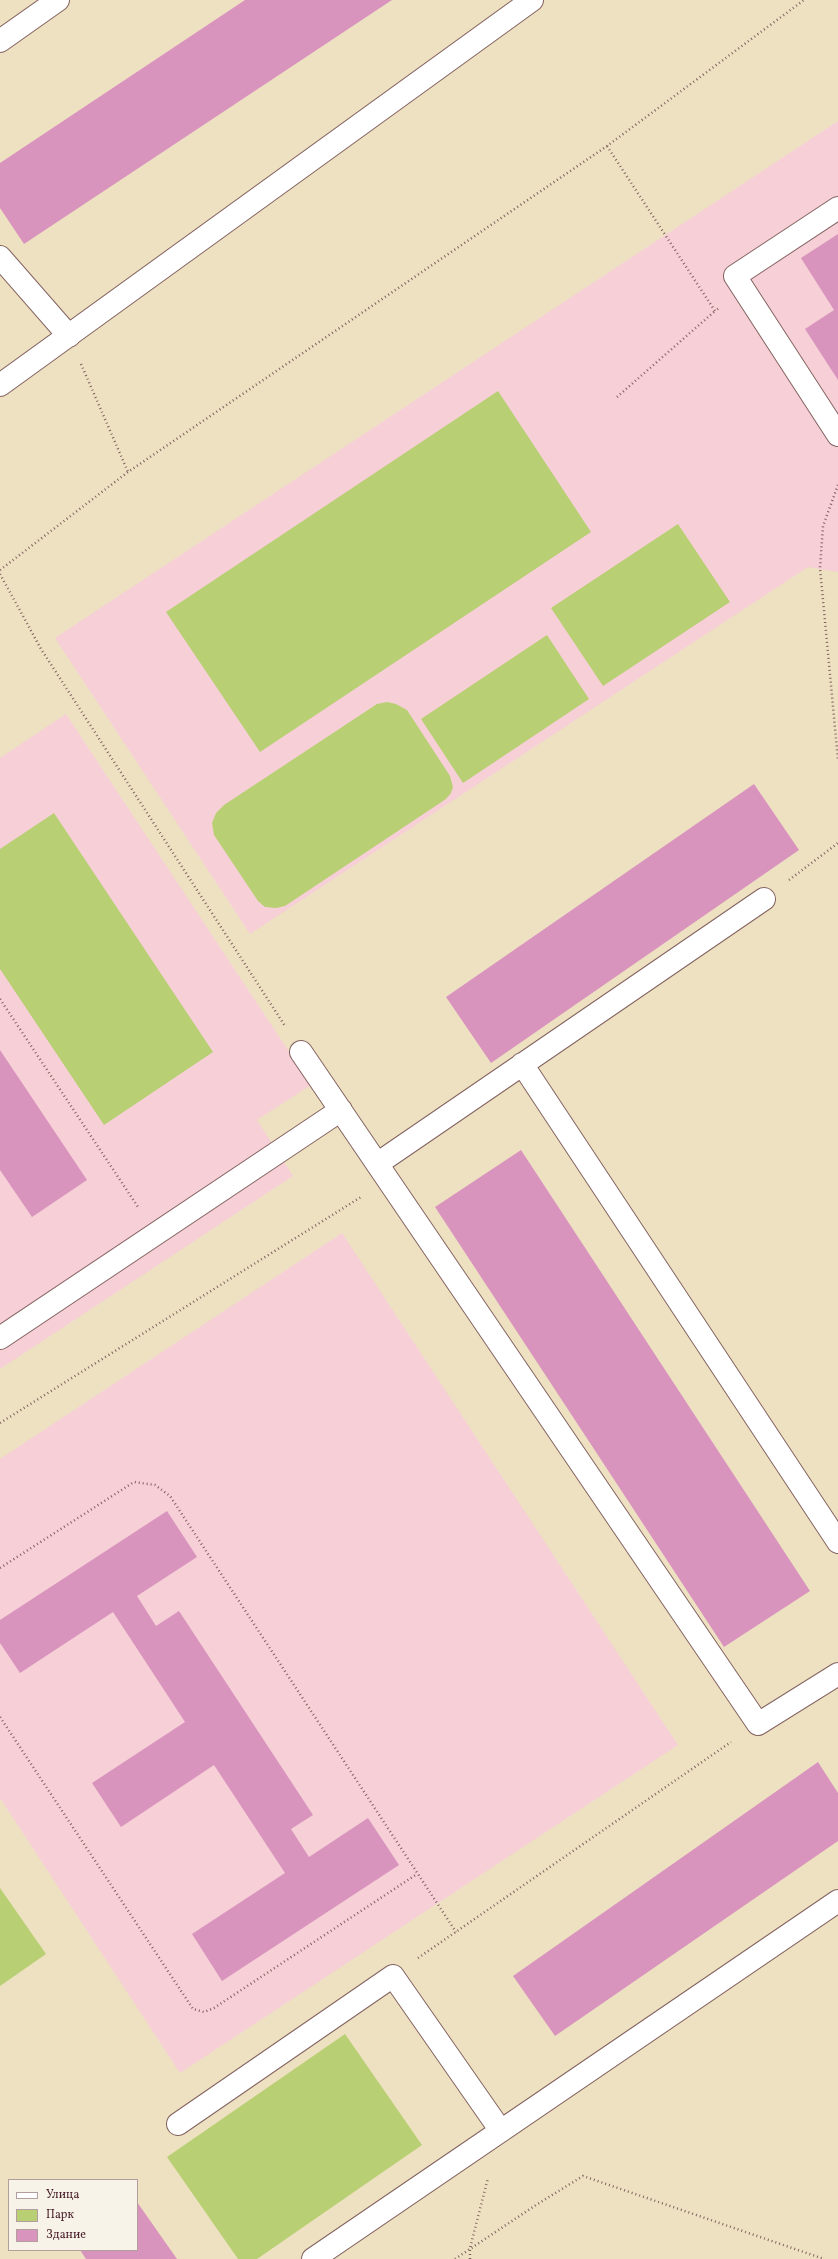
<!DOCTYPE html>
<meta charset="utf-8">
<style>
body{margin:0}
#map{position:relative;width:838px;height:2259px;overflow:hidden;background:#eee1c2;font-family:Vollkorn,serif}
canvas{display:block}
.legend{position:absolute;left:8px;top:2179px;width:130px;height:72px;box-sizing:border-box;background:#f7f3e8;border:1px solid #b29e9c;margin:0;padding:5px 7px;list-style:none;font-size:12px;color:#4a1f2b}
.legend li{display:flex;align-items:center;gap:8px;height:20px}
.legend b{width:20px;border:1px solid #b29e9c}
</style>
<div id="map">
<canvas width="838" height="2259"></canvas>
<ul class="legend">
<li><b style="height:5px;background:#fff"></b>Улица</li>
<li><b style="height:11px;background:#b9cf73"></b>Парк</li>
<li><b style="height:11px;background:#d994be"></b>Здание</li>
</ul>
</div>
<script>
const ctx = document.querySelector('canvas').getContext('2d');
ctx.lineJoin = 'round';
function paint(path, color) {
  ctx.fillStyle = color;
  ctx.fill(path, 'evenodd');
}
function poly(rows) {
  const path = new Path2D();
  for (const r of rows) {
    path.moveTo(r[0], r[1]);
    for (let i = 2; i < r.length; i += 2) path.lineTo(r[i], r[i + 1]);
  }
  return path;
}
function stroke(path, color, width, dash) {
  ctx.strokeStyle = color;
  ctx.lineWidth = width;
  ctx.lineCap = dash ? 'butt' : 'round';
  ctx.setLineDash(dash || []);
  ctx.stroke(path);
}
const built = poly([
 [838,121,838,572,808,567,250,934,55,638],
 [66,714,311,1085,257,1120,293,1176,0,1369,0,758],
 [342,1233,678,1745,180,2073,0,1798,0,1459]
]);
const green = poly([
 [498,391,591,532,260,752,166,612],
 [678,524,730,602,603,686,551,608],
 [547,635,589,699,463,783,421,719],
 [387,702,396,704,407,710,450,776,453,787,451,793,446,799,285,906,276,908,265,907,258,901,214,835,212,823,216,813,224,805,377,704],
 [54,813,213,1052,104,1125,0,969,0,849],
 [0,1888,46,1954,0,1986],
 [345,2034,422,2145,257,2259,238,2259,167,2157]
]);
const building = poly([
 [245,0,392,0,24,244,0,208,0,163],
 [838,234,838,380,805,329,834,310,801,258],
 [754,784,799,850,491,1063,446,997],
 [0,1050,87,1180,32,1217,0,1170],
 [521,1150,810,1591,724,1647,435,1207],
 [167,1511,197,1557,137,1596,156,1626,179,1611,313,1815,291,1829,309,1857,368,1818,399,1865,222,1981,192,1934,285,1873,214,1765,121,1827,92,1783,185,1722,113,1612,20,1673,0,1643,0,1620],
 [818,1762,838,1793,838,1841,555,2036,513,1976],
 [137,2202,177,2259,86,2259,80,2250,137,2250]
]);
const path = poly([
 [607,146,715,311,719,308],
 [81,364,128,472],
 [617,397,715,311],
 [838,485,823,526,820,568,838,760],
 [0,570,128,472,607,146,804,0],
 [0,574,41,649,285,1026],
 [789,880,838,843],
 [0,999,138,1207],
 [0,1423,361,1197],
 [0,1568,134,1482,155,1485,170,1496,456,1932],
 [0,1717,193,2009,204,2012,214,2008,417,1874],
 [418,1958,731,1742],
 [455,2259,536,2205,583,2176,824,2259],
 [470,2259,470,2248,488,2178]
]);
const minor = poly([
 [0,41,58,0],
 [838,208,735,276,838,435],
 [0,257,69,336],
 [0,385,532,0],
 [301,1052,758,1724,838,1674],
 [522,1064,838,1542],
 [377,1164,764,899],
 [0,1338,341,1110],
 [178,2124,393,1976,501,2131],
 [313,2259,838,1901]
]);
paint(built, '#f6cfd7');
paint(green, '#b9cf73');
paint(building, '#d994be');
stroke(minor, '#836360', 24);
stroke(path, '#836360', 2.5, [1, 3]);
stroke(minor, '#fff', 22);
</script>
